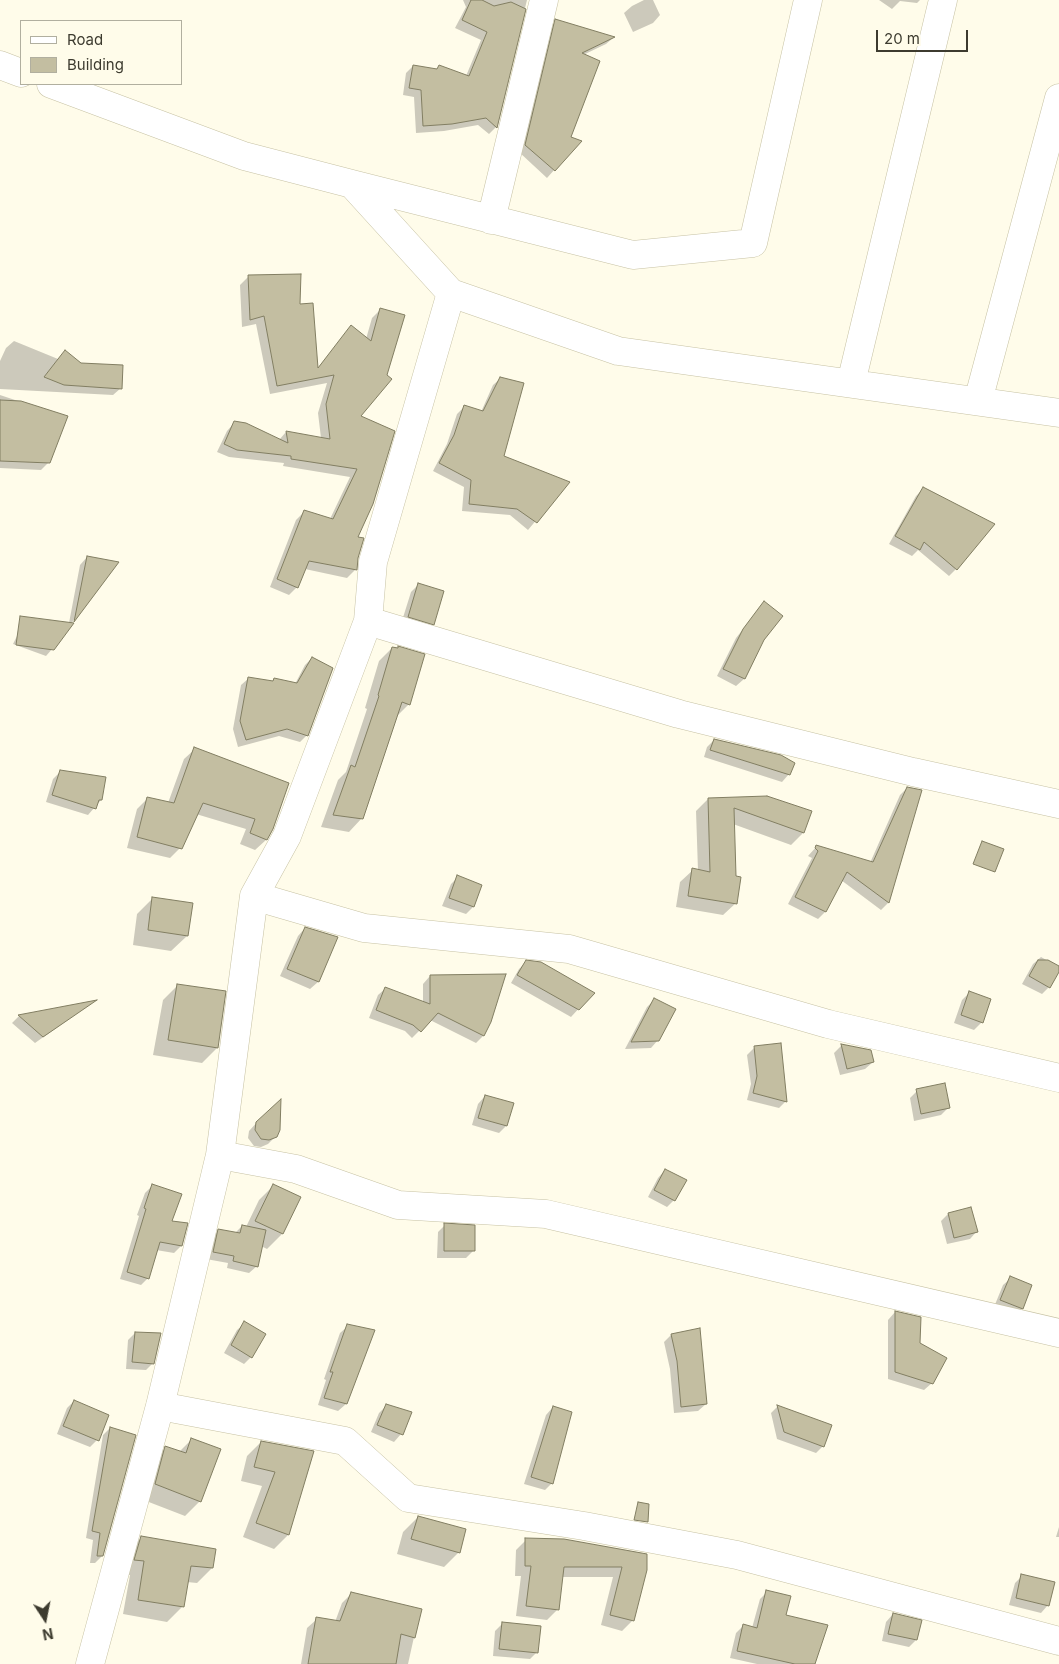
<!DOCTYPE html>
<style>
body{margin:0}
#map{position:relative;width:1059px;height:1664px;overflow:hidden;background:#fffcea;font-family:Inter,sans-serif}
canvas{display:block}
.legend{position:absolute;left:20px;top:20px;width:162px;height:65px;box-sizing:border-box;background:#fffcea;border:1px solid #b1af9f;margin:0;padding:6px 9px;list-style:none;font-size:15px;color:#3d3b2f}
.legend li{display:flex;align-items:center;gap:10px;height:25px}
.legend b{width:25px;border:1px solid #b1af9f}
.north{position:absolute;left:20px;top:1594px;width:50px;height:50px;-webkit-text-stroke:4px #fffcea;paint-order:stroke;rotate:169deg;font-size:14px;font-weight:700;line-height:20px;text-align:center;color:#3d3b2f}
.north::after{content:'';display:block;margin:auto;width:18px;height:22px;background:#3d3b2f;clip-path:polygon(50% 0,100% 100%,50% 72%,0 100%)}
.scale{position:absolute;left:876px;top:30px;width:92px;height:22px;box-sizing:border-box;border:2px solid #3d3b2f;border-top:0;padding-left:6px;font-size:15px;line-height:18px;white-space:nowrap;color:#3d3b2f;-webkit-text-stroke:4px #fffcea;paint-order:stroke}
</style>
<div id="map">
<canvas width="1059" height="1664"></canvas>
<ul class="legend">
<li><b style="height:6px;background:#fff"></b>Road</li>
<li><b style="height:14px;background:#c3bea1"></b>Building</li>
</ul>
<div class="north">N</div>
<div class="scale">20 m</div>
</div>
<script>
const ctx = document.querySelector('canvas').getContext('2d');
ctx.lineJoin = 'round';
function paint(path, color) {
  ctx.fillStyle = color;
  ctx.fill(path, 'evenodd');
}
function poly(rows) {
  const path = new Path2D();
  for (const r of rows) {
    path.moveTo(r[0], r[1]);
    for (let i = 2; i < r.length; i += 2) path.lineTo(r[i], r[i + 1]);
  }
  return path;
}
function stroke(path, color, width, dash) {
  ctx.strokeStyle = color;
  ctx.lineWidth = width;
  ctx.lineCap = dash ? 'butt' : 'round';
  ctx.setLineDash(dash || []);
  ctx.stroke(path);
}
const shadow = poly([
 [463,0,527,0,496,127,489,134,478,125,444,131,416,133,414,97,403,95,406,73,413,66,436,70,439,67,466,76,481,40,455,28,466,7],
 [644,0,653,0,660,15,653,23,633,32,624,13,632,6],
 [879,0,920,0,917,3,900,1,892,9],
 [556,21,613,38,606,44,583,55,570,138,580,141,547,178,519,152,548,29],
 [249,276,298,305,317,369,351,327,366,339,372,318,380,310,359,416,355,570,347,578,305,569,297,587,289,595,270,587,296,520,304,512,330,519,350,477,283,466,284,463,229,457,217,452,227,431,235,422,279,440,286,432,321,438,318,413,327,383,270,394,256,324,242,327,240,285],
 [14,341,58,359,65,352,81,364,121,388,113,395,0,389,0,361,6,348],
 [501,378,503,457,568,482,528,530,510,515,462,511,464,487,433,471,447,444,457,414,464,407,481,412,493,385],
 [0,395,66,417,49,462,41,470,0,468],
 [923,489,956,569,949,576,918,550,912,556,889,544,916,496],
 [87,557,117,562,53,648,46,656,13,644,22,626,69,623,80,565],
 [419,584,433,624,426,631,401,624,411,592],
 [764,603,763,640,744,679,736,686,717,676,736,638],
 [392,648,409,704,396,717,362,818,349,832,321,827,338,780,346,772,367,709,365,708,379,661],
 [312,658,307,735,300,742,279,736,238,747,233,729,241,685,249,678,272,682,274,679,295,684,305,665],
 [714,740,789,774,782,782,704,757,707,747],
 [195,749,272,829,266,840,255,850,240,844,246,829,196,814,180,848,170,858,127,848,137,809,147,799,168,803,184,759],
 [61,771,101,800,88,815,46,802,53,779],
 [907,788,921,791,888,903,881,910,841,880,825,912,818,919,788,904,812,858,808,856,817,846,870,863,900,795],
 [708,799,810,812,803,833,791,845,733,824,736,903,723,915,676,907,680,882,693,870,698,871,696,811],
 [458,877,481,885,473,907,466,914,442,906,451,884],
 [152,899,187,936,171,951,133,945,137,914],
 [305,928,336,938,318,982,310,989,280,976,298,936],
 [1041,957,1059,967,1049,987,1042,994,1022,984,1033,964],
 [526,962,593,993,571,1017,511,983,519,969],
 [430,976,490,1022,483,1036,476,1043,430,1020,412,1038,405,1031,369,1018,378,995,386,988,423,1003,423,984],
 [178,985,217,1048,202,1063,153,1055,163,1000],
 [969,993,982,1022,974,1030,954,1023,962,1000],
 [654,1000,658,1040,651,1048,625,1049,647,1007],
 [93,1002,35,1043,12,1023,19,1016],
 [841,1046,870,1051,873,1062,865,1069,840,1075,834,1053],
 [755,1047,786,1101,779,1108,747,1100,751,1084,747,1055],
 [917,1091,949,1107,941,1115,914,1121,910,1098],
 [485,1096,506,1126,499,1133,472,1125,478,1104],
 [259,1120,276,1136,268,1144,261,1147,254,1146,248,1138,249,1131],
 [665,1170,674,1200,667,1207,648,1197,658,1178],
 [153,1185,171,1222,186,1224,181,1246,174,1253,156,1250,148,1278,141,1285,120,1279,139,1216,137,1215,145,1193],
 [274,1185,282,1234,267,1249,261,1246,257,1266,249,1273,227,1268,228,1263,206,1259,211,1238,219,1230,235,1233,242,1226,246,1227,259,1200],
 [970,1208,977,1231,970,1239,947,1244,941,1221,948,1214],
 [445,1225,473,1251,466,1258,437,1258,438,1232],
 [1011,1278,1022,1308,1014,1315,994,1307,1003,1285],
 [895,1312,932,1383,924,1390,888,1379,888,1320],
 [245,1323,251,1357,244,1364,224,1353,237,1330],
 [348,1326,346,1404,338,1411,318,1405,326,1380,324,1379,340,1333],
 [135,1333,153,1363,146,1370,126,1369,128,1340],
 [671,1335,706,1404,698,1411,674,1413,670,1369,664,1342],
 [74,1401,97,1440,90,1447,57,1434,67,1408],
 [386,1406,401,1434,394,1442,371,1432,379,1413],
 [778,1406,823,1446,816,1453,777,1439,771,1413],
 [553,1407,552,1483,545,1490,524,1484,546,1415],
 [110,1428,102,1556,95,1563,90,1563,93,1540,86,1538,103,1435],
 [192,1439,200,1501,185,1516,141,1499,151,1462,166,1447,179,1452],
 [261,1442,312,1452,288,1535,274,1549,243,1537,262,1486,241,1481,247,1456],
 [418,1517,459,1552,444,1567,397,1554,403,1532],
 [1059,1527,1059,1537,1056,1537],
 [141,1538,212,1568,197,1583,187,1582,182,1607,167,1622,123,1614,130,1575,120,1574,126,1553],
 [526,1540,646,1555,633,1620,622,1631,601,1625,613,1577,562,1577,557,1610,547,1620,516,1616,521,1576,515,1576,516,1550],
 [1022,1576,1048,1605,1041,1613,1009,1605,1015,1583],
 [767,1592,785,1616,814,1664,757,1664,730,1658,736,1633,743,1626,752,1628,760,1599],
 [351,1594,420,1610,408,1664,301,1664,307,1628,317,1619,335,1622,342,1603],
 [893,1614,916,1640,909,1647,882,1641,886,1622],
 [502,1624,537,1652,530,1659,493,1656,495,1631]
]);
const building = poly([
 [471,0,482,0,494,6,511,2,526,9,497,128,486,118,452,124,423,126,421,90,409,88,413,65,437,69,439,65,469,76,487,32,462,20,471,0],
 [555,19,615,37,582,53,600,61,571,137,582,141,555,171,525,145,555,19],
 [301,274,300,304,313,303,318,368,351,325,371,341,380,308,405,315,387,375,392,379,361,416,395,431,373,504,358,537,364,538,358,558,357,570,309,561,298,588,277,579,304,510,333,519,357,469,291,459,291,456,237,450,224,444,234,421,246,423,288,443,286,431,330,439,326,404,334,375,277,386,264,316,250,320,248,275,301,274],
 [65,350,81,363,123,365,122,389,64,385,44,377,65,350],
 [500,377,524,383,504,456,570,482,537,523,517,509,469,504,471,480,439,463,454,435,464,405,483,411,500,377],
 [0,400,21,401,68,416,50,463,0,461,0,400],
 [923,487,995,524,957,570,924,542,920,550,895,536,923,487],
 [87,556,119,562,74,622,87,556],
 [418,583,444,591,434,625,408,617,418,583],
 [764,601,783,616,764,640,745,679,723,669,743,629,764,601],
 [20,616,74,623,54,650,16,645,20,616],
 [398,646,425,654,410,705,402,702,363,819,333,815,351,765,355,767,379,696,378,695,392,647,398,648,398,646],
 [312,657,333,668,308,736,287,729,246,740,240,721,248,677,273,681,274,678,297,683,312,657],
 [714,739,781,755,795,763,790,775,710,750,714,739],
 [194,747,289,783,273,829,267,840,250,833,255,819,203,803,182,849,137,837,147,797,174,803,194,747],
 [60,770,106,777,102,800,99,800,96,809,52,795,60,770],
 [907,787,922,790,889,903,847,872,826,912,795,897,818,851,815,848,816,845,873,862,907,787],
 [767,796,812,811,804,833,734,808,736,876,741,877,737,904,688,896,692,868,710,872,708,798,767,796],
 [982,841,1004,849,995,872,973,864,982,841],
 [457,875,482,885,474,907,449,898,457,875],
 [152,897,193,903,188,936,148,930,152,897],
 [305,927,338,937,319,982,287,969,305,927],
 [526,960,541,962,595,993,579,1010,517,975,526,960],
 [1038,960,1048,960,1059,966,1059,972,1050,988,1029,976,1038,960],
 [506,974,491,1022,484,1036,438,1013,421,1032,413,1025,376,1010,385,987,430,1004,430,975,506,974],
 [177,984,226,991,218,1048,168,1040,177,984],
 [969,991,991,999,983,1023,961,1015,969,991],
 [654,998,676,1009,659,1041,631,1042,654,998],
 [97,1000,43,1037,18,1015,97,1000],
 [781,1043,787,1102,753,1093,757,1076,754,1046,781,1043],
 [841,1044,871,1050,874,1062,847,1069,841,1044],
 [945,1083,950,1108,921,1114,916,1089,945,1083],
 [485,1095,514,1103,507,1126,478,1118,485,1095],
 [281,1099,280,1130,277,1137,269,1140,261,1139,255,1130,256,1122,281,1099],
 [665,1169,687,1180,675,1201,654,1190,665,1169],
 [152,1184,182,1194,172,1221,188,1223,182,1246,160,1242,149,1279,127,1272,146,1209,144,1208,152,1184],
 [273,1184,301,1197,283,1234,255,1221,273,1184],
 [971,1207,978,1232,954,1238,948,1213,971,1207],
 [444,1223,475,1225,475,1251,444,1251,444,1223],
 [242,1225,266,1230,258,1267,233,1261,234,1256,213,1252,218,1229,240,1233,242,1225],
 [1010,1276,1032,1285,1023,1309,1000,1300,1010,1276],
 [895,1311,921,1317,920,1343,947,1358,933,1384,895,1372,895,1311],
 [244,1321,266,1334,252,1358,231,1345,244,1321],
 [347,1324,375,1330,347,1404,324,1398,333,1372,330,1372,347,1324],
 [700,1328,707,1404,681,1407,677,1361,671,1334,700,1328],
 [135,1332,161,1333,154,1364,132,1362,135,1332],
 [74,1400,109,1415,99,1441,63,1426,74,1400],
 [386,1404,412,1412,403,1435,377,1425,386,1404],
 [777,1405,832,1425,824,1447,784,1432,777,1405],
 [553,1406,572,1412,553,1484,531,1477,553,1406],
 [110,1427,136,1435,103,1556,97,1556,100,1533,92,1531,110,1427],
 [191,1438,221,1449,201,1502,155,1484,165,1446,186,1453,191,1438],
 [261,1441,314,1451,289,1535,256,1523,275,1472,254,1467,261,1441],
 [638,1502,649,1504,648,1522,634,1520,638,1502],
 [418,1516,466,1529,460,1553,411,1539,418,1516],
 [141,1536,216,1549,213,1568,191,1566,184,1607,138,1600,144,1561,134,1560,141,1536],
 [525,1538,564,1539,647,1554,647,1570,634,1621,610,1615,622,1567,564,1567,559,1610,526,1606,531,1566,525,1566,525,1538],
 [1021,1574,1055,1582,1049,1606,1016,1598,1021,1574],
 [766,1590,791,1596,786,1615,828,1625,815,1664,795,1664,737,1651,743,1624,757,1628,766,1590],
 [351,1592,422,1609,415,1638,401,1634,396,1664,308,1664,316,1617,340,1621,351,1592],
 [893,1613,922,1620,917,1640,888,1634,893,1613],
 [502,1622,541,1626,538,1653,499,1649,502,1622]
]);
const minor = poly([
 [0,65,21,73],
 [51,84,244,156,352,184,451,293,618,351,1059,413],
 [352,184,633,255,753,243,808,0],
 [491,220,544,0],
 [451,293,373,562,368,621,287,836,254,896,220,1155,296,1169,398,1205,546,1214,1059,1333],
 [851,383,943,0],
 [978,401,1059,98],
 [368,621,679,714,913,772,1059,804],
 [254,896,364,928,569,949,828,1024,1059,1078],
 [160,1406,345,1441,408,1498,584,1526,737,1555,1059,1641],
 [90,1664,160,1406,220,1155]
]);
paint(shadow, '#0003');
paint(building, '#c3bea1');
stroke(building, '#827e62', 1);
stroke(minor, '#c7c2a4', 29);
stroke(minor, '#fff', 28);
</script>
